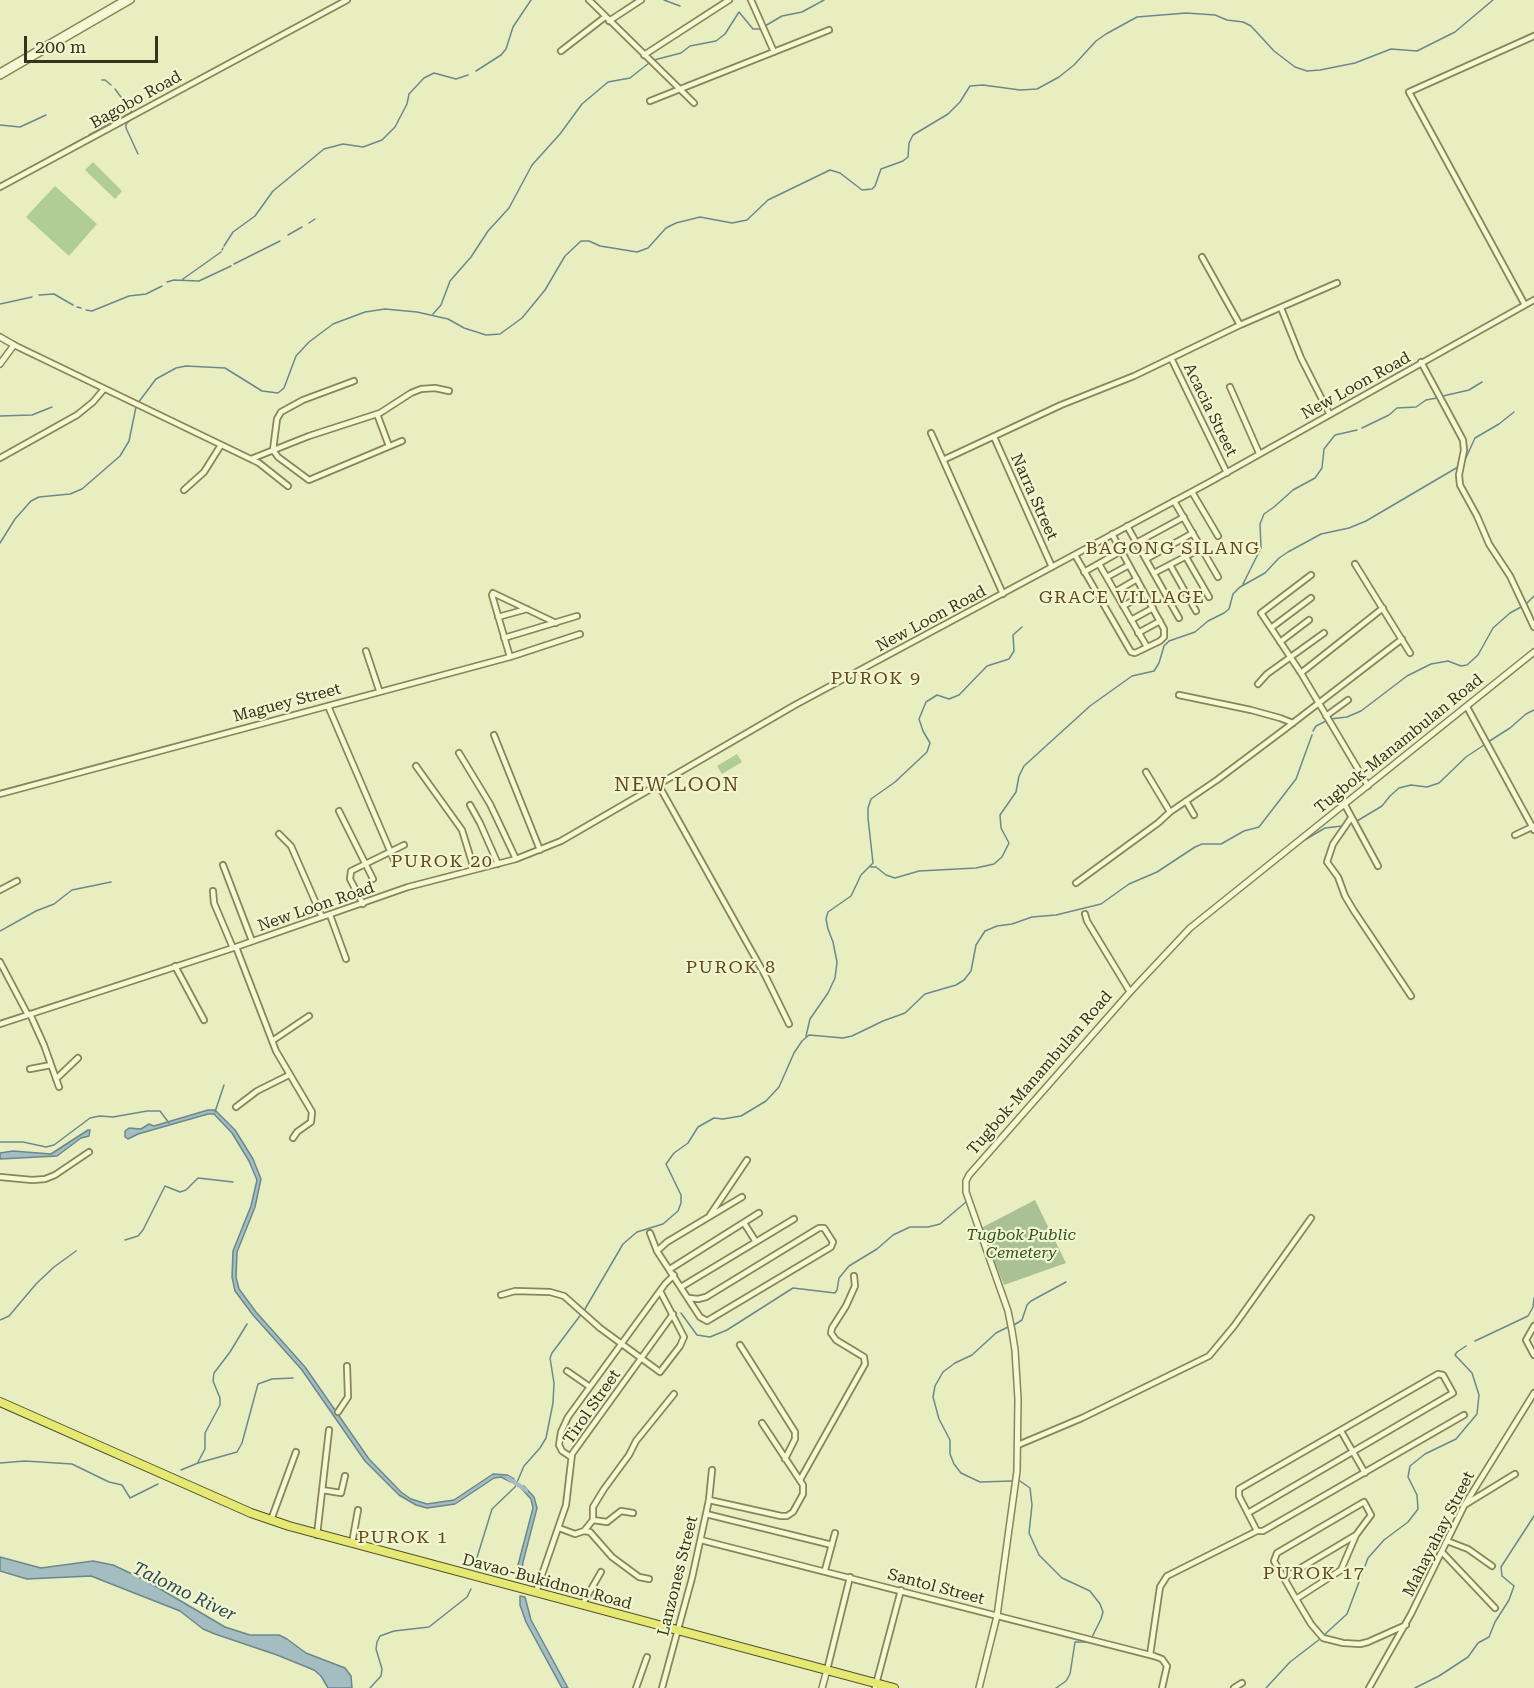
<!DOCTYPE html>
<style>
body{margin:0}
#map{position:relative;width:1534px;height:1688px;overflow:hidden;background:#e9eec0;font-family:"Roboto Serif",serif}
canvas{display:block}
.scale{position:absolute;left:24px;top:36px;width:134px;height:27px;box-sizing:border-box;border:3px solid #37341c;border-top:0;padding-left:8px;font-size:18px;line-height:21px;white-space:nowrap;color:#37341c;-webkit-text-stroke:4px #f1f6d0;paint-order:stroke}
</style>
<div id="map">
<canvas width="1534" height="1688"></canvas>
<div class="scale">200 m</div>
</div>
<script>
const ctx = document.querySelector('canvas').getContext('2d');
ctx.lineJoin = 'round';
function paint(path, color) {
  ctx.fillStyle = color;
  ctx.fill(path, 'evenodd');
}
function poly(rows) {
  const path = new Path2D();
  for (const r of rows) {
    path.moveTo(r[0], r[1]);
    for (let i = 2; i < r.length; i += 2) path.lineTo(r[i], r[i + 1]);
  }
  return path;
}
function stroke(path, color, width, dash) {
  ctx.strokeStyle = color;
  ctx.lineWidth = width;
  ctx.lineCap = dash ? 'butt' : 'round';
  ctx.setLineDash(dash || []);
  ctx.stroke(path);
}
function write(font, color, halo, rows, align = 'center') {
  ctx.font = font + ' "Roboto Serif",serif';
  ctx.lineWidth = 4.5;
  ctx.setLineDash([]);
  ctx.textBaseline = 'middle';
  ctx.strokeStyle = halo;
  ctx.fillStyle = color;
  for (const [text, x, y, turn = 0] of rows) {
    ctx.save();
    ctx.translate(x, y);
    ctx.rotate((+turn || 0) * Math.PI / 180);
    ctx.textAlign = isNaN(turn) ? turn : align;
    if (halo) ctx.strokeText(text, 0, 0);
    ctx.fillText(text, 0, 0);
    ctx.restore();
  }
}
const green = poly([
 [93,162,122,191,115,199,85,170],
 [55,186,97,224,69,256,26,217],
 [737,754,742,762,722,774,717,766]
]);
const cemetery = poly([
 [1035,1200,1066,1263,1004,1285,981,1228]
]);
const water = poly([
 [208,1110,215,1110,235,1130,253,1159,261,1179,255,1207,237,1252,236,1277,239,1289,256,1312,305,1367,369,1459,401,1492,411,1499,427,1504,454,1500,493,1474,507,1475,514,1479,511,1482,501,1477,494,1478,455,1504,427,1508,416,1505,399,1495,365,1461,302,1370,253,1315,235,1291,232,1277,233,1251,251,1206,257,1180,249,1161,232,1133,214,1114,208,1114,138,1134,128,1139,125,1137,125,1131,129,1128,141,1129,149,1124,154,1126,208,1110],
 [88,1130,90,1130,89,1136,81,1138,57,1156,0,1159,0,1153,13,1151,51,1154,88,1130],
 [524,1486,534,1497,537,1508,523,1562,521,1579,517,1579,518,1565,533,1508,531,1499,522,1489,524,1486],
 [0,1557,41,1568,93,1561,113,1565,145,1580,225,1627,250,1635,279,1635,287,1639,306,1653,345,1668,351,1676,352,1688,328,1688,321,1676,314,1670,277,1655,215,1634,203,1629,180,1611,91,1576,27,1579,0,1571,0,1557],
 [520,1596,525,1597,531,1620,568,1688,562,1688,526,1622,520,1605,520,1596]
]);
const stream = poly([
 [664,0,680,6],
 [765,26,782,16,802,12,824,0],
 [654,60,681,53,690,46,716,41,725,34,739,12,753,29,761,29],
 [476,71,501,55,506,49,513,27,531,0],
 [102,80,105,80,111,85],
 [115,89,132,112,124,116],
 [134,117,126,124,126,128,138,154],
 [0,125,20,127,46,115],
 [89,135,122,117],
 [0,184,86,137],
 [309,223,315,219],
 [288,235,302,227],
 [224,246,233,232,255,216,273,191,324,149,343,144,363,147,382,140,395,127,407,104,409,94,424,78,434,73,456,79,468,75],
 [222,250,223,248],
 [234,264,280,241],
 [183,279,221,252],
 [167,282,174,280,199,281,231,266],
 [39,295,54,294,73,305],
 [0,304,32,297],
 [77,307,81,308],
 [86,310,92,311,129,296,146,294,162,286],
 [433,314,441,305,450,281,471,257,488,231,509,208,532,165,560,134,582,104,608,82,630,78,649,63],
 [1443,396,1469,390,1482,382],
 [138,403,156,379,176,368,186,366,225,368,262,391,278,393,284,388,296,356,309,342,333,324,365,312,385,309,417,312,448,319,464,328,486,335,500,334,522,318,545,290,565,256,581,241,589,241,600,246,637,252,648,248,666,228,676,223,700,217,732,223,747,220,768,200,830,170,840,173,862,190,872,189,875,186,881,169,903,161,908,157,909,143,913,135,948,114,960,102,970,86,983,85,1020,90,1037,89,1059,77,1074,65,1096,41,1106,34,1137,17,1186,13,1215,15,1227,20,1243,22,1251,26,1274,51,1295,67,1307,71,1320,70,1355,63,1391,49,1417,51,1455,32,1493,0],
 [0,416,32,415,52,407],
 [1362,428,1389,415,1397,408,1416,407,1426,400,1437,398],
 [1464,462,1475,438,1499,424,1514,412],
 [0,543,15,519,31,501,39,497,70,494,82,489,120,456,129,441,136,407],
 [1243,584,1261,548,1260,524,1264,514,1274,507,1293,490,1315,478,1322,468,1324,449,1335,435,1357,430],
 [1526,604,1534,596],
 [1330,719,1347,717,1361,711,1407,676,1431,664,1448,661,1461,666,1467,665,1478,655,1493,628,1510,613,1521,607],
 [1313,731,1316,726,1326,721],
 [1488,742,1510,728,1526,714,1534,710],
 [1357,821,1382,806,1390,796,1399,788,1411,785,1427,787,1439,783,1466,757,1484,745],
 [1303,841,1325,828,1342,826],
 [871,867,876,867,886,875,895,878,919,871,976,868,994,864,1002,857,1009,843,1001,828,1000,815,1016,792,1019,776,1024,766,1090,706,1132,676,1154,671,1159,663,1164,646,1169,641,1195,632,1208,621,1224,613,1229,609,1233,594,1240,587,1265,573,1279,558,1288,552,1321,534,1349,528,1366,521,1458,467],
 [0,931,36,911,54,904,72,890,111,882],
 [806,1036,810,1019,828,993,835,978,837,962,833,942,828,929,826,919,828,912,851,896,861,875,873,863,868,818,868,808,871,799,895,782,927,752,930,743,923,731,919,719,926,702,937,695,949,699,959,695,987,666,1009,659,1014,651,1013,635,1022,627],
 [215,1112,224,1085],
 [0,1142,23,1142,46,1147,54,1145,90,1118,100,1116,113,1117,147,1111,160,1111,169,1123],
 [125,1240,138,1236,143,1230,165,1186,180,1192,186,1190,198,1178,233,1182],
 [681,1313,697,1335,710,1337,727,1330,793,1288,835,1293,837,1290,839,1278,849,1266,877,1249,893,1235,910,1227,928,1227,940,1224,966,1202],
 [0,1320,9,1316,36,1284,54,1267,76,1251],
 [1014,1325,1022,1320,1027,1305,1031,1301,1066,1282],
 [1008,1327,996,1333,972,1355,955,1363,943,1372,935,1386,933,1397,939,1419,950,1440,950,1454,954,1464,961,1473,980,1482,1012,1481],
 [1475,1341,1528,1316,1533,1307,1534,1298],
 [198,1462,205,1449,205,1433,220,1405,220,1398,213,1381,214,1373,230,1352,247,1324],
 [0,1463,25,1461,72,1464,109,1482,122,1485,130,1498,158,1484],
 [181,1470,198,1463,237,1452,242,1443,258,1384,272,1379,293,1378],
 [1020,1481,1030,1488,1032,1505,1029,1533,1039,1555,1062,1578,1090,1591,1100,1604,1103,1612,1101,1619,1092,1637],
 [475,1564,492,1509,515,1487,524,1466,540,1448,546,1438,553,1403,554,1383,550,1358,552,1353,585,1309,623,1244,637,1232,663,1224,678,1211,681,1203,681,1195,666,1164,674,1153,688,1143,698,1127,714,1118,723,1119,741,1116,766,1101,779,1087,794,1053,802,1041,809,1035,843,1038,852,1036,883,1021,905,1013,925,994,956,985,964,980,971,971,976,945,985,931,997,926,1012,924,1032,917,1056,915,1101,904,1129,884,1157,872,1195,847,1202,844,1221,844,1244,831,1259,827,1296,779,1312,735],
 [1323,1636,1347,1614,1368,1558,1384,1540,1408,1522,1418,1509,1417,1495,1408,1477,1410,1466,1425,1454,1456,1439,1477,1414,1479,1395,1472,1373,1455,1355,1457,1352,1466,1346],
 [370,1688,381,1676,382,1669,376,1649,377,1642,380,1636,394,1631,429,1627,467,1597,471,1589],
 [1056,1688,1066,1681,1070,1674,1075,1642,1089,1642],
 [1266,1688,1290,1662,1320,1639],
 [1415,1688,1439,1676,1468,1657,1478,1643,1489,1637,1495,1622,1509,1600,1514,1586,1502,1576,1501,1567,1534,1516]
]);
const canal = poly([
 [508,1478,526,1490]
]);
const minor = poly([
 [589,0,694,103],
 [751,0,774,52],
 [609,21,641,0],
 [561,51,605,17],
 [644,55,729,0],
 [650,101,829,30],
 [0,187,347,0],
 [1202,257,1240,325],
 [1525,305,1409,92,1534,36],
 [1281,308,1301,358,1329,413],
 [14,345,259,463,288,486],
 [1171,358,1227,473],
 [1421,362,1463,440,1464,450,1459,475,1460,485,1477,516,1489,544,1510,576,1534,627],
 [354,381,303,400,281,412,277,419,273,450,278,457,309,480,402,441],
 [1230,387,1259,453],
 [377,414,389,446],
 [931,433,1003,594],
 [994,437,1052,567],
 [0,458,77,415,93,402,104,389],
 [251,459,309,436,380,413,411,393,421,389,435,388,449,391],
 [943,460,1061,405,1134,376,1240,325,1337,283],
 [184,490,204,472,221,445],
 [1192,492,1218,536],
 [1174,501,1218,577],
 [1127,526,1179,618],
 [1136,543,1184,517],
 [1075,555,1131,652,1135,653,1160,641,1164,637,1164,629,1112,534],
 [1186,557,1209,597],
 [1146,559,1193,533],
 [1099,564,1147,647],
 [1355,564,1410,653],
 [1170,565,1196,611],
 [1084,572,1121,551],
 [1154,573,1202,548],
 [1311,575,1261,613,1301,673,1368,786],
 [1107,577,1129,565],
 [1115,592,1137,579],
 [1123,606,1145,594],
 [498,617,527,609],
 [1131,620,1153,608],
 [1271,628,1311,598],
 [1138,633,1160,621],
 [504,638,577,616],
 [1280,642,1309,620],
 [366,651,379,690],
 [510,657,492,595,493,593,556,623],
 [1301,673,1383,608],
 [1258,684,1267,674,1324,633],
 [1179,695,1251,710,1280,718,1293,723],
 [328,706,394,860],
 [1467,707,1534,830],
 [1326,716,1348,700],
 [494,735,540,850],
 [459,753,490,804,516,859],
 [416,766,462,830,474,869],
 [1146,772,1170,812],
 [658,784,766,977,789,1024],
 [0,794,510,657,580,634],
 [1186,801,1194,815],
 [470,805,480,823,498,864],
 [1345,805,1378,866],
 [339,811,373,879],
 [1351,818,1333,844,1327,862,1338,877,1345,896,1354,911,1411,996],
 [279,834,291,846,322,917],
 [1515,835,1534,826],
 [223,865,252,941],
 [1076,883,1158,823,1170,812,1217,780,1285,729,1402,639],
 [0,890,17,881],
 [213,891,214,903,233,948],
 [363,904,350,879,351,871,404,845],
 [1085,914,1087,921,1130,992],
 [330,915,346,959],
 [236,947,276,1051,312,1112,311,1122,297,1132,293,1138],
 [0,962,28,1015],
 [175,966,204,1020],
 [30,1014,44,1045,59,1087],
 [0,1024,233,948,408,887,516,859,561,841,795,705,1208,483,1534,300],
 [272,1041,309,1016],
 [30,1069,51,1065],
 [56,1079,78,1058],
 [236,1107,257,1091,289,1075],
 [0,1177,32,1180,45,1179,55,1175,89,1152],
 [710,1215,747,1160],
 [744,1223,756,1242],
 [650,1233,657,1251,700,1317,707,1321,831,1247,833,1242,824,1228,819,1228,706,1297,698,1299,689,1298],
 [657,1251,667,1242,742,1197],
 [670,1269,759,1213],
 [681,1287,794,1219],
 [501,1295,515,1291,550,1292,564,1296,600,1328,660,1372,680,1346,684,1337,660,1291],
 [1534,1326,1526,1340,1534,1355],
 [740,1345,795,1432,795,1439,785,1459],
 [567,1371,590,1387],
 [338,1412,348,1397,347,1366],
 [1341,1431,1365,1473],
 [1018,1445,1082,1418,1209,1356,1234,1326,1311,1218],
 [571,1457,562,1451,559,1445,561,1432,568,1417,665,1284,674,1275],
 [800,1480,865,1364,864,1357,836,1340,831,1333,832,1328,846,1306,855,1286,854,1276],
 [322,1490,341,1493,345,1476],
 [709,1500,781,1516,787,1516,793,1512,803,1494,803,1485,762,1423],
 [1466,1504,1515,1474],
 [1248,1513,1453,1393,1443,1375,1438,1374,1239,1489,1239,1496,1257,1531],
 [706,1514,832,1545],
 [271,1520,296,1452],
 [593,1520,607,1522,621,1511,633,1513],
 [559,1528,575,1534,584,1531,590,1532,612,1557,639,1577,649,1579],
 [584,1531,593,1520,593,1507,604,1489,629,1455,636,1441,674,1394],
 [317,1535,329,1430],
 [701,1540,1154,1656,1162,1659,1167,1666,1162,1688],
 [1447,1541,1468,1549,1492,1566],
 [352,1543,358,1510],
 [1442,1552,1495,1608],
 [825,1570,835,1533],
 [1284,1578,1356,1535],
 [536,1592,566,1505,572,1454,673,1314],
 [1296,1599,1341,1570,1356,1535,1371,1515,1364,1502,1277,1553,1274,1561,1296,1599,1311,1624,1323,1638,1343,1643,1360,1644,1368,1642,1406,1625],
 [582,1605,601,1572],
 [1150,1655,1160,1587,1167,1576,1257,1531,1263,1531,1464,1415],
 [827,1670,850,1577],
 [636,1688,647,1657],
 [662,1688,692,1578,709,1500,712,1470],
 [875,1688,901,1590],
 [1234,1688,1242,1683],
 [1369,1688,1411,1614,1464,1506,1534,1393]
]);
const tertiary = poly([
 [0,72,124,0],
 [0,76,131,0],
 [0,337,14,345,0,364],
 [822,1688,827,1670],
 [979,1688,997,1616,1017,1471,1018,1399,1015,1350,1012,1331,1008,1311,966,1192,966,1181,969,1175,1130,992,1190,928,1534,652]
]);
const trunk = poly([
 [0,1402,251,1513,289,1526,894,1688]
]);
const streetNames = [
 ["Bagobo Road",136,100,-29],
 ["New Loon Road",1356,386,-29],
 ["Acacia Street",1210,410,64],
 ["Narra Street",1034,497,66],
 ["New Loon Road",931,619,-28],
 ["Maguey Street",287,703,-15],
 ["Tugbok-Manambulan Road",1399,744,-39],
 ["New Loon Road",316,907,-19],
 ["Tugbok-Manambulan Road",1040,1073,-49],
 ["Tirol Street",592,1407,-55],
 ["Mahayahay Street",1439,1534,-63],
 ["Lanzones Street",678,1576,-76],
 ["Davao-Bukidnon Road",547,1582,15],
 ["Santol Street",936,1587,15]
];
const parkNames = [
 ["Tugbok Public",1021,1235],
 ["Cemetery",1021,1253]
];
const neighbourhoodNames = [
 ["BAGONG SILANG",1173,549],
 ["GRACE VILLAGE",1122,598],
 ["PUROK 9",876,679],
 ["PUROK 20",442,862],
 ["PUROK 8",731,968],
 ["PUROK 1",403,1538],
 ["PUROK 17",1314,1574]
];
const waterNames = [
 ["Talomo River",184,1592,26]
];
const quarterNames = [
 ["NEW LOON",677,785]
];
paint(green, '#afcd94');
paint(cemetery, '#a9c194');
paint(water, '#a3bdc0');
stroke(water, '#6a898e', 1.5);
stroke(stream, '#6a898e', 1.5);
stroke(canal, '#a3bdc0', 4.5);
stroke(minor, '#888558', 8);
stroke(tertiary, '#888558', 8);
stroke(trunk, '#55502c', 10);
stroke(minor, '#f5f9d3', 4.5);
stroke(tertiary, '#f5f9d3', 5);
stroke(trunk, '#e5e872', 8);
write('16px', '#37341c', '#f1f6d0', streetNames);
write('italic 16px', '#335423', '#f1f6d0', parkNames);
ctx.letterSpacing = '1.5px';
write('18px', '#64481b', '#f1f6d0', neighbourhoodNames);
ctx.letterSpacing = '0px';
write('italic 18px', '#2b4857', '#f1f6d0', waterNames);
ctx.letterSpacing = '1.5px';
write('20px', '#64481b', '#f1f6d0', quarterNames);
ctx.letterSpacing = '0px';
</script>
